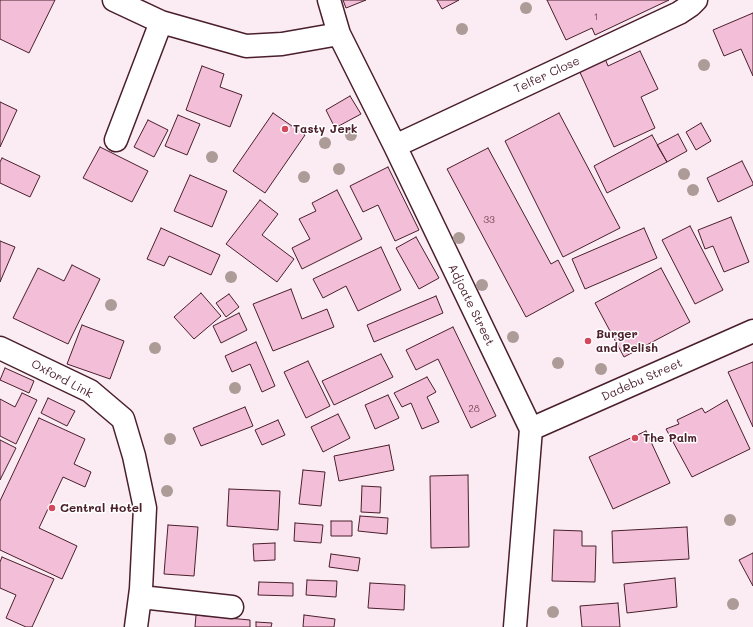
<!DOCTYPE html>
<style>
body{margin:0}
canvas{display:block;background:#fbecf3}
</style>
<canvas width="753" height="627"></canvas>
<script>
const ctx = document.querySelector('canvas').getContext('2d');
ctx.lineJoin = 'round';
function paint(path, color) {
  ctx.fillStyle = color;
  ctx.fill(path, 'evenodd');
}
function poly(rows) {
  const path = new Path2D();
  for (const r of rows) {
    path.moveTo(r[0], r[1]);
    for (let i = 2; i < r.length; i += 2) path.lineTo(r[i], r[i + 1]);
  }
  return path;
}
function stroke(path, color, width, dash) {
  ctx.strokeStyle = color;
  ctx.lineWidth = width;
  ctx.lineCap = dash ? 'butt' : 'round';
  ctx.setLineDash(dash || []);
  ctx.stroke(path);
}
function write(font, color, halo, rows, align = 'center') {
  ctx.font = font + ' Mali,sans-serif';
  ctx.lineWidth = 3;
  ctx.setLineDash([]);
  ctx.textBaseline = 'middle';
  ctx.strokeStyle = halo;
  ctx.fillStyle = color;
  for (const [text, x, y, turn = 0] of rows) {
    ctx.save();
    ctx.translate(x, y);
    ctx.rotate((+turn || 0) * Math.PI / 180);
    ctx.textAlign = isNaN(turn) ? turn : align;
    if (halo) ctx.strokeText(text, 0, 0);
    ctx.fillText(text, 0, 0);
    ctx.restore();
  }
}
const building = poly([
 [0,0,55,0,29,53,0,39,0,0],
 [343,0,366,0,346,8,343,0],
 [437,0,459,0,442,9,437,0],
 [547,0,669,0,595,35,592,28,566,40,547,0],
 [753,13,753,76,741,49,724,56,713,30,753,13],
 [640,51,658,89,641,97,655,128,614,147,578,68,604,56,608,66,640,51],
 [202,66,224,74,220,87,242,95,230,127,186,110,202,66],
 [350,96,361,114,335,128,326,110,350,96],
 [0,102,17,110,0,147,0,102],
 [273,113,305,135,265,193,233,171,273,113],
 [559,113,620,228,563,257,505,141,559,113],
 [178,115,200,124,187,155,165,146,178,115],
 [148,120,168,130,154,157,134,147,148,120],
 [701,123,711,141,696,150,686,132,701,123],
 [678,134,687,151,667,162,657,145,678,134],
 [652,135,667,162,607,193,594,166,652,135],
 [100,147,148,171,132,202,83,178,100,147],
 [488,148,551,264,558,260,574,291,526,317,447,169,488,148],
 [2,158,40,176,30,197,0,183,0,162,2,158],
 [742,161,753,183,753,185,718,202,707,178,742,161],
 [388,167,419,230,395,241,378,205,363,212,350,186,388,167],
 [190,175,227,191,212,227,174,211,190,175],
 [337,190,362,239,302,269,292,248,310,239,299,219,316,211,312,203,337,190],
 [260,200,278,214,262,235,294,259,277,282,226,244,260,200],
 [731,217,749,262,724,272,713,246,705,249,698,230,731,217],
 [690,226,723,290,695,304,662,240,690,226],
 [161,228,220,255,211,275,169,256,164,266,147,259,161,228],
 [644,228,657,258,585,289,572,259,644,228],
 [416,237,439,278,419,289,396,248,416,237],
 [0,241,15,247,0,282,0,241],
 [381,247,401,290,358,311,346,286,323,298,313,279,381,247],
 [72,265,100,279,68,344,13,318,38,268,64,281,72,265],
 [661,268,690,322,624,357,595,303,661,268],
 [291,289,302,319,327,309,334,327,273,351,253,304,291,289],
 [201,293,221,316,194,339,174,317,201,293],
 [229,294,239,307,226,317,216,303,229,294],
 [436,296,443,313,374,342,367,325,436,296],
 [239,313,247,330,221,343,213,326,239,313],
 [82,325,124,341,110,379,67,364,82,325],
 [453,327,496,416,471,428,438,359,416,370,406,350,453,327],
 [256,342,275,386,262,392,250,364,232,372,225,356,256,342],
 [381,354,393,377,334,405,322,381,381,354],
 [308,361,330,406,306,418,284,372,308,361],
 [753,362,753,427,728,372,753,362],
 [5,368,34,381,29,393,0,380,5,368],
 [427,377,436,392,427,397,439,422,422,429,411,403,402,407,394,393,427,377],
 [22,393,37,400,16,444,0,436,0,399,15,407,22,393],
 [388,395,399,418,375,429,365,405,388,395],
 [48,398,75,411,67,426,41,413,48,398],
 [727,400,750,449,692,477,666,429,679,424,677,420,702,408,705,413,727,400],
 [245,407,253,426,201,446,193,428,245,407],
 [338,414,350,438,323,452,311,427,338,414],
 [39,418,85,439,74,464,91,472,85,487,63,477,39,528,77,546,62,579,0,550,0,501,39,418],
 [278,420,285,435,262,445,255,430,278,420],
 [646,431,670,483,613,509,589,457,646,431],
 [0,440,16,448,0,480,0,440],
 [389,445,394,470,339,481,334,456,389,445],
 [303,470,325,472,321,506,299,504,303,470],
 [468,475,469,547,431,548,430,476,468,475],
 [362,486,381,487,380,513,361,512,362,486],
 [229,489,280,491,278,530,227,526,229,489],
 [360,516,388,518,387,534,358,531,360,516],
 [331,521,352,521,352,536,331,536,331,521],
 [295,523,323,525,321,543,294,541,295,523],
 [168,525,198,527,194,576,164,574,168,525],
 [687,527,689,559,613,563,612,531,687,527],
 [554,530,582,531,582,546,596,546,595,582,552,581,554,530],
 [275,543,275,560,254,561,253,544,275,543],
 [753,553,753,586,739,560,753,553],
 [331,554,360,558,358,571,329,567,331,554],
 [2,557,54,579,32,627,26,627,6,618,16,595,0,588,0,562,2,557],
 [675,578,677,607,627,613,624,584,675,578],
 [307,580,337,581,336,597,306,595,307,580],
 [259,582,293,583,293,596,258,595,259,582],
 [370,583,405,585,404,610,368,608,370,583],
 [618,603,620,627,582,627,580,606,618,603],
 [196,615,250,620,250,627,195,627,196,615],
 [304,615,335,619,334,627,303,627,304,615],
 [256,622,272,623,271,627,256,627,256,622]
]);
const minor = poly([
 [114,0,161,22,246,46,282,44,339,34],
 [329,0,339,34,395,146,531,429,515,627],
 [116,140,161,22],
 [395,146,679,13,691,5,696,0],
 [0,348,90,391,123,419,134,456,145,508,141,589,136,627],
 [531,429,753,331],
 [141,597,232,607]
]);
const trees = [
 [526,8],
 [462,29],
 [704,65],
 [351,135],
 [325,143],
 [212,157],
 [339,169],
 [684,174],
 [304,177],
 [693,190],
 [459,238],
 [231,277],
 [482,285],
 [111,305],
 [513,337],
 [155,348],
 [558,363],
 [601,369],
 [235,388],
 [170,439],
 [167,491],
 [730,520],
 [733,604],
 [553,612]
];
const markers = [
 [285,129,4,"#d1495b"],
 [588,341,4,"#d1495b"],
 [635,438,4,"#d1495b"],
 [52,508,4,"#d1495b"]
];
const numberNames = [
 ["1",596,17],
 ["33",489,220],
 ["28",474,409]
];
const streetNames = [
 ["Telfer Close",547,75,-25],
 ["Adjoate Street",471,305,64],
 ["Oxford Link",62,379,28],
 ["Dadebu Street",642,380,-24]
];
const poiNames = [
 ["Tasty Jerk",293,129],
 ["Burger",596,334],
 ["and Relish",596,348],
 ["The Palm",643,438],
 ["Central Hotel",60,508]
];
paint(building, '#f3bed8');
stroke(building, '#4a1f2b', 1);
stroke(minor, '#4a1f2b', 25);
stroke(minor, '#fff', 22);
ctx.fillStyle = '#ac9b97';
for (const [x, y] of trees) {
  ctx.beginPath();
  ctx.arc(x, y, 6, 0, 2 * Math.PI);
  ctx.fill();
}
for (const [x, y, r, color] of markers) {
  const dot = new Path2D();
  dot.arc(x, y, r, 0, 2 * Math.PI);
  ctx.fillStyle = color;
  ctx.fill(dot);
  stroke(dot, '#fff', 1.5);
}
write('10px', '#744756', null, numberNames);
write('12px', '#4a1f2b', '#fff', streetNames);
write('bold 12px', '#4a1f2b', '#fff', poiNames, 'left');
</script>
